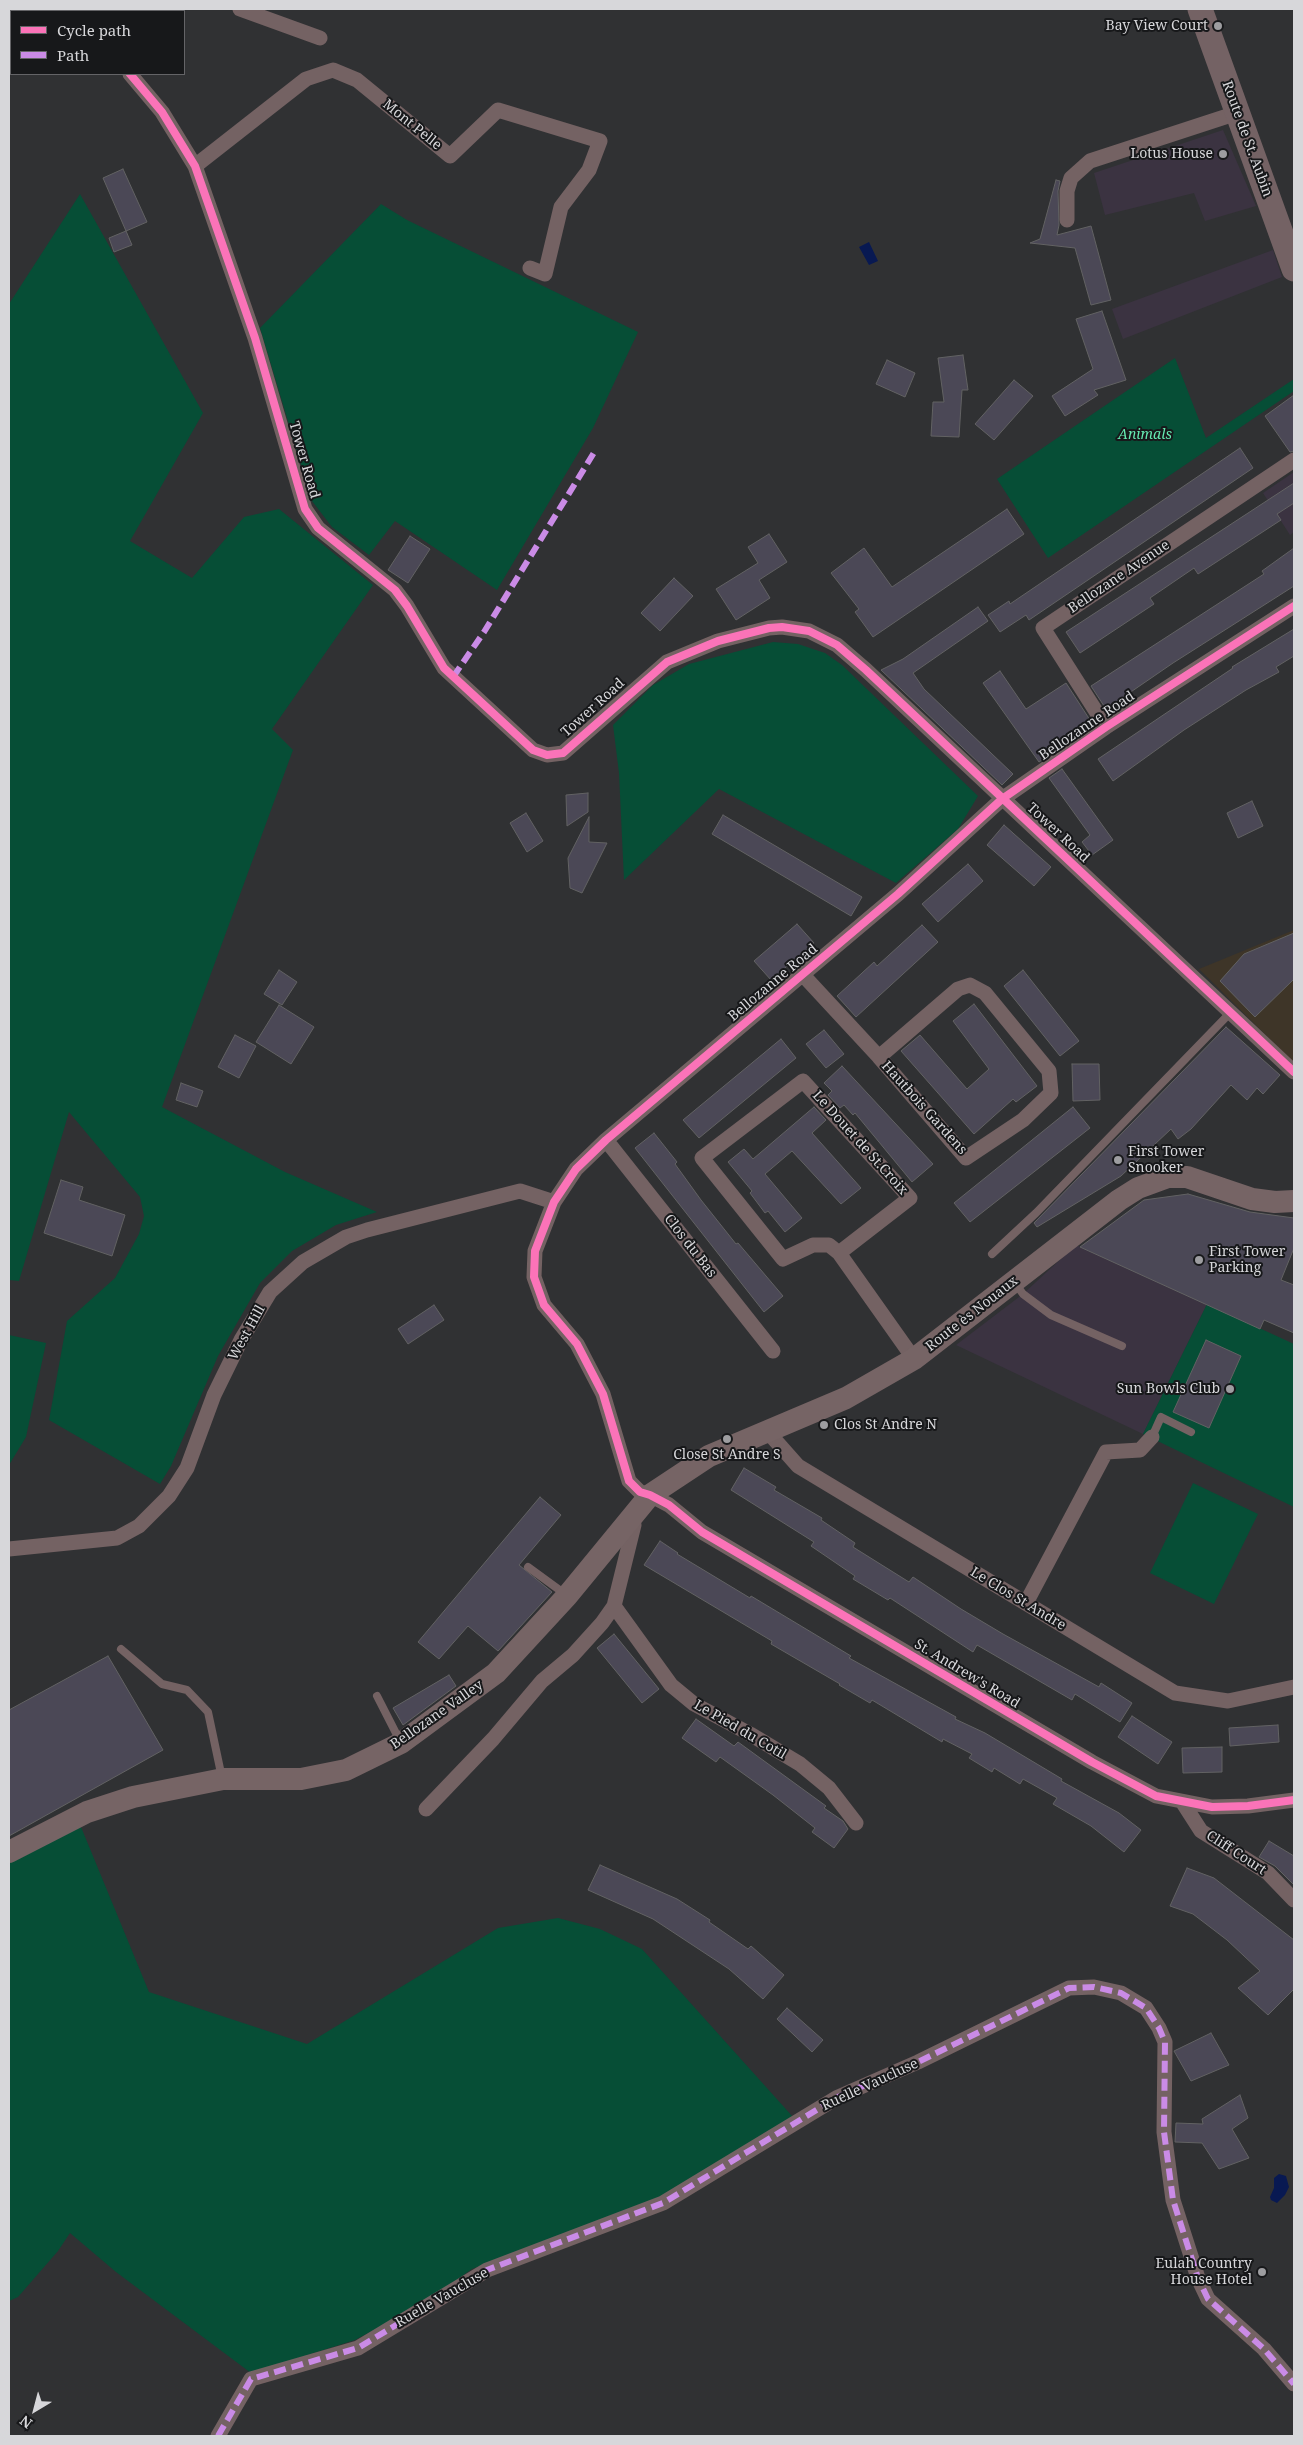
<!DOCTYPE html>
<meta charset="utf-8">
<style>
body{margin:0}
#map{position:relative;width:1303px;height:2445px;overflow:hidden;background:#303133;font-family:"Noto Serif",serif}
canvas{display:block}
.frame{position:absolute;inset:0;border:10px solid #d7d7da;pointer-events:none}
.legend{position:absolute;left:10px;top:10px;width:175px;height:65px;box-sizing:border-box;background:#17181a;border:1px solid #646467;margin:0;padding:6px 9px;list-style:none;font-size:15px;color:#d7d7da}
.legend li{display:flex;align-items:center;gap:10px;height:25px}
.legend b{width:25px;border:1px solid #646467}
.north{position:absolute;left:10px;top:2385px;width:50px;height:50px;-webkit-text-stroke:4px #17181a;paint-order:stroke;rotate:217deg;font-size:14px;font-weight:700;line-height:20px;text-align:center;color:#d7d7da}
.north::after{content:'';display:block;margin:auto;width:18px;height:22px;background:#d7d7da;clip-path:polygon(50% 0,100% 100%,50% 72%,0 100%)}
</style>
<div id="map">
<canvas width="1303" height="2445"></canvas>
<div class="frame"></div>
<ul class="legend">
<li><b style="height:6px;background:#fb73b8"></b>Cycle path</li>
<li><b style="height:6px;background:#ca8be6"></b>Path</li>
</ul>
<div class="north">N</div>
</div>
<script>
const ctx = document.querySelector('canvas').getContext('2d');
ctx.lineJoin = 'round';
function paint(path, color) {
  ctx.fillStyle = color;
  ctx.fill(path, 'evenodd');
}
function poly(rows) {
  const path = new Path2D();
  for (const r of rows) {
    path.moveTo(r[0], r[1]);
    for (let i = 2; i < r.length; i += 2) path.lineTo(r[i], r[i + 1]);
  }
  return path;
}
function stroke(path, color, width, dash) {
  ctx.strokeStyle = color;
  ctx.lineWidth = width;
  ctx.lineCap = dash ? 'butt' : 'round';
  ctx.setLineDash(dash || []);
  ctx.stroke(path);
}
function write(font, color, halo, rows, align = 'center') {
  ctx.font = font + ' "Noto Serif",serif';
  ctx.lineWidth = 4;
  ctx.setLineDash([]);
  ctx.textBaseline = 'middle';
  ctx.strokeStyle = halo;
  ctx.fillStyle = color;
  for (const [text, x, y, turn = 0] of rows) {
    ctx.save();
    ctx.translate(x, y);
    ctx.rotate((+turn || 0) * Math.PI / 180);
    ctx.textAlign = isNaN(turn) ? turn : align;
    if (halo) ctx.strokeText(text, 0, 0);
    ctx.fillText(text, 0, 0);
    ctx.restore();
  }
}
const commercial = poly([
 [1223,130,1256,206,1205,221,1194,193,1105,215,1094,173],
 [1273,250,1282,277,1123,339,1112,309],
 [1294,472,1294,532,1290,535,1263,493],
 [1076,1245,1207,1304,1143,1434,956,1345,1023,1294]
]);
const education = poly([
 [1294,930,1294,1063,1199,969]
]);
const green = poly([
 [80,194,203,413,130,541,192,578,244,517,279,509,373,585,272,729,293,750,162,1107,285,1172,377,1212,336,1225,292,1251,260,1283,218,1356,171,1466,160,1484,49,1420,67,1321,115,1278,139,1234,144,1216,140,1197,69,1112,19,1281,9,1280,9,304],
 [381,204,407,220,638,332,593,428,497,590,395,521,369,555,332,527,312,501,260,328],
 [1175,358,1206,438,1294,379,1294,391,1048,558,997,479],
 [773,642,798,644,825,653,842,665,978,796,958,829,896,883,719,789,624,880,619,773,613,725,653,685,689,664],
 [1207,1304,1294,1344,1294,1507,1143,1434],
 [9,1335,46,1343,26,1437,9,1465],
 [1193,1483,1258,1514,1214,1604,1150,1573],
 [81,1827,149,1992,307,2044,498,1928,558,1918,600,1929,642,1949,793,2117,661,2199,472,2269,421,2305,355,2340,251,2373,116,2272,70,2233,58,2251,18,2297,9,2301,9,1860]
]);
const water = poly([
 [869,242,878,261,869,265,859,247],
 [1279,2174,1286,2176,1289,2187,1285,2195,1277,2203,1271,2200,1270,2197,1274,2188,1274,2178]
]);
const building = poly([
 [123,169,147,222,126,231,103,178,123,169],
 [1056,180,1060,181,1058,191,1059,225,1057,235,1091,226,1111,300,1091,305,1075,248,1030,243,1040,239,1056,180],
 [126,231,132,245,114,252,109,238,126,231],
 [1102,311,1126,380,1094,390,1098,395,1065,416,1052,396,1093,369,1076,319,1102,311],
 [963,355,968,390,962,390,959,437,931,436,933,402,944,402,938,358,963,355],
 [887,360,915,373,905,397,876,384,887,360],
 [1014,380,1033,396,994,440,975,424,1014,380],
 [1294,395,1294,451,1290,452,1265,416,1294,395],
 [1240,448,1253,468,1029,620,1026,615,1000,632,988,615,1009,601,1010,604,1240,448],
 [1294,483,1294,503,1277,514,1281,520,1198,574,1194,568,1150,598,1154,604,1080,653,1066,632,1294,483],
 [1007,509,1024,534,873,637,855,612,859,609,831,573,864,548,892,587,1007,509],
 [769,534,787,562,759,580,770,598,736,620,716,589,758,563,748,547,769,534],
 [410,536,430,549,408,583,388,570,410,536],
 [1294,548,1294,586,1173,663,1106,709,1091,686,1264,574,1262,571,1294,548],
 [674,578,693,596,660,631,641,613,674,578],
 [978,607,988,621,913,673,924,689,1013,774,1002,785,881,670,903,659,978,607],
 [1294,629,1294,656,1276,667,1279,672,1246,690,1184,730,1113,781,1098,759,1233,668,1232,667,1294,629],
 [1000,671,1026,709,1066,683,1090,720,1051,745,1053,747,1048,750,1051,754,1039,762,983,683,1000,671],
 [1062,769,1113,840,1092,855,1082,842,1090,835,1049,778,1062,769],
 [588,793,588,812,567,826,566,795,588,793],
 [1252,801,1263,826,1238,838,1227,813,1252,801],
 [526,813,543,841,527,852,510,823,526,813],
 [723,815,862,897,851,916,712,834,723,815],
 [589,817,589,842,607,843,582,893,570,888,568,858,589,817],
 [1004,825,1051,867,1034,886,987,845,1004,825],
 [968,864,983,881,938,922,922,904,968,864],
 [797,924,814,943,771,980,754,961,797,924],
 [922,925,938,942,856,1017,837,996,874,962,877,966,922,925],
 [1294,933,1294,979,1255,1017,1220,981,1244,954,1294,933],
 [279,970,297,982,282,1005,264,994,279,970],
 [1023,970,1079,1041,1060,1056,1004,986,1023,970],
 [974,1004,1037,1086,1016,1102,1013,1099,974,1134,901,1051,920,1035,967,1089,989,1069,953,1021,974,1004],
 [279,1005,314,1027,291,1064,256,1042,279,1005],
 [1226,1027,1280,1075,1263,1094,1257,1088,1247,1100,1231,1085,1191,1129,1178,1139,1171,1129,1121,1176,1037,1227,1034,1223,1226,1027],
 [824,1030,844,1054,826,1068,806,1044,824,1030],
 [235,1035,256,1046,239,1078,218,1067,235,1035],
 [781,1039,796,1058,699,1138,683,1120,781,1039],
 [1072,1064,1099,1064,1100,1100,1073,1101,1072,1064],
 [842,1066,933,1164,912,1182,855,1113,853,1115,844,1105,840,1108,828,1095,832,1091,824,1083,842,1066],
 [181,1083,203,1091,197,1107,176,1100,181,1083],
 [814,1107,826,1120,812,1133,861,1188,841,1204,792,1151,765,1174,802,1218,785,1232,768,1211,765,1213,750,1193,752,1191,728,1162,744,1149,753,1159,814,1107],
 [1073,1107,1090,1128,970,1222,954,1203,1073,1107],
 [654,1133,677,1162,675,1164,701,1200,736,1244,738,1243,783,1296,764,1312,635,1148,654,1133],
 [61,1180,83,1187,79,1200,125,1215,112,1256,44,1233,61,1180],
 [1188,1194,1250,1212,1294,1218,1294,1248,1281,1280,1294,1285,1294,1333,1264,1320,1260,1329,1080,1247,1144,1200,1188,1194],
 [434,1305,444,1320,408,1344,398,1329,434,1305],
 [1206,1340,1241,1356,1209,1428,1173,1412,1206,1340],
 [744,1468,776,1487,774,1490,822,1518,821,1520,855,1543,853,1547,909,1582,913,1577,961,1609,1003,1634,1099,1687,1101,1683,1132,1703,1120,1722,1075,1694,1072,1700,977,1645,973,1652,890,1598,888,1600,853,1579,855,1576,811,1546,814,1542,731,1490,744,1468],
 [540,1497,561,1515,519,1565,552,1592,498,1651,468,1626,439,1659,418,1642,540,1497],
 [660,1541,678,1553,677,1554,750,1598,751,1596,851,1656,849,1658,956,1717,955,1719,985,1733,1062,1779,1061,1781,1119,1813,1141,1830,1124,1852,1091,1826,1053,1804,1057,1798,1023,1779,1020,1784,994,1768,992,1772,969,1758,972,1754,943,1739,942,1742,872,1700,870,1703,839,1685,840,1684,771,1644,772,1641,644,1565,660,1541],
 [614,1634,659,1689,642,1703,597,1648,614,1634],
 [108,1656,163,1750,9,1836,9,1710,108,1656],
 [449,1675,456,1686,403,1725,393,1708,449,1675],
 [1132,1716,1172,1742,1158,1764,1118,1737,1132,1716],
 [696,1719,734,1746,738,1742,826,1806,824,1808,843,1821,848,1829,834,1848,812,1832,815,1828,773,1795,720,1757,716,1762,682,1738,696,1719],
 [1278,1725,1279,1742,1230,1746,1229,1728,1278,1725],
 [1222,1747,1222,1772,1183,1773,1182,1748,1222,1747],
 [1269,1841,1294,1856,1294,1885,1275,1866,1259,1857,1269,1841],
 [600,1865,677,1899,710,1920,709,1922,748,1949,751,1946,784,1975,763,1999,729,1969,653,1919,588,1890,600,1865],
 [1187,1868,1214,1878,1294,1940,1294,1989,1268,2015,1238,1988,1260,1971,1227,1940,1193,1914,1170,1906,1187,1868],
 [787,2008,823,2040,812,2052,777,2019,787,2008],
 [1211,2033,1229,2065,1191,2081,1174,2051,1211,2033],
 [1240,2095,1248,2118,1232,2129,1249,2158,1219,2169,1202,2143,1175,2142,1176,2123,1203,2124,1202,2119,1240,2095]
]);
const lane = poly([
 [992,1254,1036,1213,1231,1012],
 [1015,1283,1023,1294,1051,1315,1122,1346],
 [1152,1437,1161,1417,1191,1432],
 [528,1567,565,1594],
 [121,1649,162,1684,187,1690,208,1712,222,1778],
 [377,1696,400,1741]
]);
const street = poly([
 [68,9,71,11],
 [240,9,320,38],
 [130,74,162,112,195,166,255,338,305,509,318,528,395,590,407,606,444,668,533,750,547,755,563,753,667,662,718,641,769,628,782,627,809,631,837,645,866,670,1294,1072],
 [195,166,306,79,333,70,357,80,450,156,498,110,600,141,589,170,561,207,545,274,530,268],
 [1067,220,1067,191,1071,178,1090,161,1237,113],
 [1294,606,1106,727,1002,799,898,894,606,1140,576,1169,554,1202,535,1251,534,1277,544,1305,577,1344,603,1394,629,1481,640,1492,650,1495,669,1505,702,1532,1092,1762,1156,1796,1212,1807,1248,1806,1294,1800],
 [1106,727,1043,628,1294,460],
 [803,975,879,1057,958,989,970,985,985,993,1049,1071,1051,1093,1023,1120,966,1158,879,1057],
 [606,1140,773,1351],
 [839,1253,910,1198,803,1081,702,1158,783,1259,813,1245,829,1245,839,1253,914,1359],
 [767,1431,798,1466,1175,1693,1228,1701,1294,1687],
 [9,1549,117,1538,139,1526,169,1496,187,1468,214,1395,241,1340,270,1292,303,1262,346,1237,367,1230,520,1191,554,1202],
 [1026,1603,1106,1452,1140,1450,1152,1437],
 [614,1606,671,1685,694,1704,750,1734,800,1764,829,1788,856,1823],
 [1183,1803,1201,1831,1268,1873,1294,1900],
 [426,1809,493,1739,542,1681,573,1655,602,1623,614,1606,634,1525,630,1518],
 [218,2436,251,2379,358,2348,487,2270,663,2203,838,2097,918,2062,1069,1988,1094,1987,1121,1993,1146,2008,1159,2028,1165,2042,1164,2132,1173,2200,1198,2278,1208,2299,1264,2349,1294,2384]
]);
const secondary = poly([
 [9,1852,87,1812,133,1797,223,1779,301,1779,346,1770,401,1743,496,1673,567,1596,650,1495,709,1456,846,1398,914,1359,1119,1200,1138,1188,1168,1177,1187,1177,1252,1199,1275,1202,1294,1201]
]);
const primary = poly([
 [1200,9,1294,269]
]);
const quiet = poly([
 [453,677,484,632,595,451],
 [218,2436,251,2379,358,2348,487,2270,663,2203,838,2097,918,2062,1069,1988,1094,1987,1121,1993,1146,2008,1159,2028,1165,2042,1164,2132,1173,2200,1198,2278,1208,2299,1264,2349,1294,2384]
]);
const cycleway = poly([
 [130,74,162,112,195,166,255,338,305,509,318,528,395,590,407,606,444,668,533,750,547,755,563,753,667,662,718,641,769,628,782,627,809,631,837,645,866,670,1294,1072],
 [1294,606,1106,727,1002,799,898,894,606,1140,576,1169,554,1202,535,1251,534,1277,544,1305,577,1344,603,1394,629,1481,640,1492,650,1495,669,1505,702,1532,1092,1762,1156,1796,1212,1807,1248,1806,1294,1800]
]);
const markers = [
 [1218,26,5,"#9d9da0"],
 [1223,154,5,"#9d9da0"],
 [1118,1160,5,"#9d9da0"],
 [1199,1260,5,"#9d9da0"],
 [1230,1389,5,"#9d9da0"],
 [824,1425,5,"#9d9da0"],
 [727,1439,5,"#9d9da0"],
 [1262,2272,5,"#9d9da0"]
];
const poiNames = [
 ["Bay View Court",1208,26],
 ["Lotus House",1213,154],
 ["First Tower",1128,1152,"left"],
 ["Snooker",1128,1168,"left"],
 ["First Tower",1209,1252,"left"],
 ["Parking",1209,1268,"left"],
 ["Sun Bowls Club",1220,1389],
 ["Clos St Andre N",834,1425,"left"],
 ["Close St Andre S",727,1455,"center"],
 ["Eulah Country",1252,2264],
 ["House Hotel",1252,2280]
];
const streetNames = [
 ["Mont Pelle",412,125,39],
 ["Route de St. Aubin",1247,139,70],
 ["Tower Road",304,460,74],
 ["Bellozane Avenue",1119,577,-34],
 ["Tower Road",593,708,-42],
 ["Bellozanne Road",1087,726,-34],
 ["Tower Road",1058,833,43],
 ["Bellozanne Road",773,983,-40],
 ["Hautbois Gardens",924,1108,48],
 ["Le Douet de St.Croix",860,1143,48],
 ["Clos du Bas",690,1246,52],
 ["Route ès Nouaux",972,1314,-38],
 ["West Hill",247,1333,-61],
 ["Le Clos St Andre",1018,1599,31],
 ["St. Andrew's Road",967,1674,31],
 ["Bellozane Valley",437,1715,-35],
 ["Le Pied du Cotil",740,1730,30],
 ["Cliff Court",1236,1853,33],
 ["Ruelle Vaucluse",870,2085,-25],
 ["Ruelle Vaucluse",442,2298,-30]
];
const parkNames = [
 ["Animals",1145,435]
];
paint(commercial, '#3b3341');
paint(education, '#3e3528');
paint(green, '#064e36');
paint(water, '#081952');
paint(building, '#4b4856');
stroke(building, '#626263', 1);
stroke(lane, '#746263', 8);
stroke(street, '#746263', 15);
stroke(secondary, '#766465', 22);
stroke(primary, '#746264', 25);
stroke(quiet, '#ca8be6', 6, [12, 6]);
stroke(cycleway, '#fb73b8', 8);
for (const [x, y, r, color] of markers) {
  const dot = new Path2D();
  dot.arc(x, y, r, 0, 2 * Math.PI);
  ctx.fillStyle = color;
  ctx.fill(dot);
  stroke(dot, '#17181a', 2);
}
write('14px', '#d7d7da', '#17181a', poiNames, 'right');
write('14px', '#d7d7da', '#17181a', streetNames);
write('italic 14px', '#65ebb2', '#17181a', parkNames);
</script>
